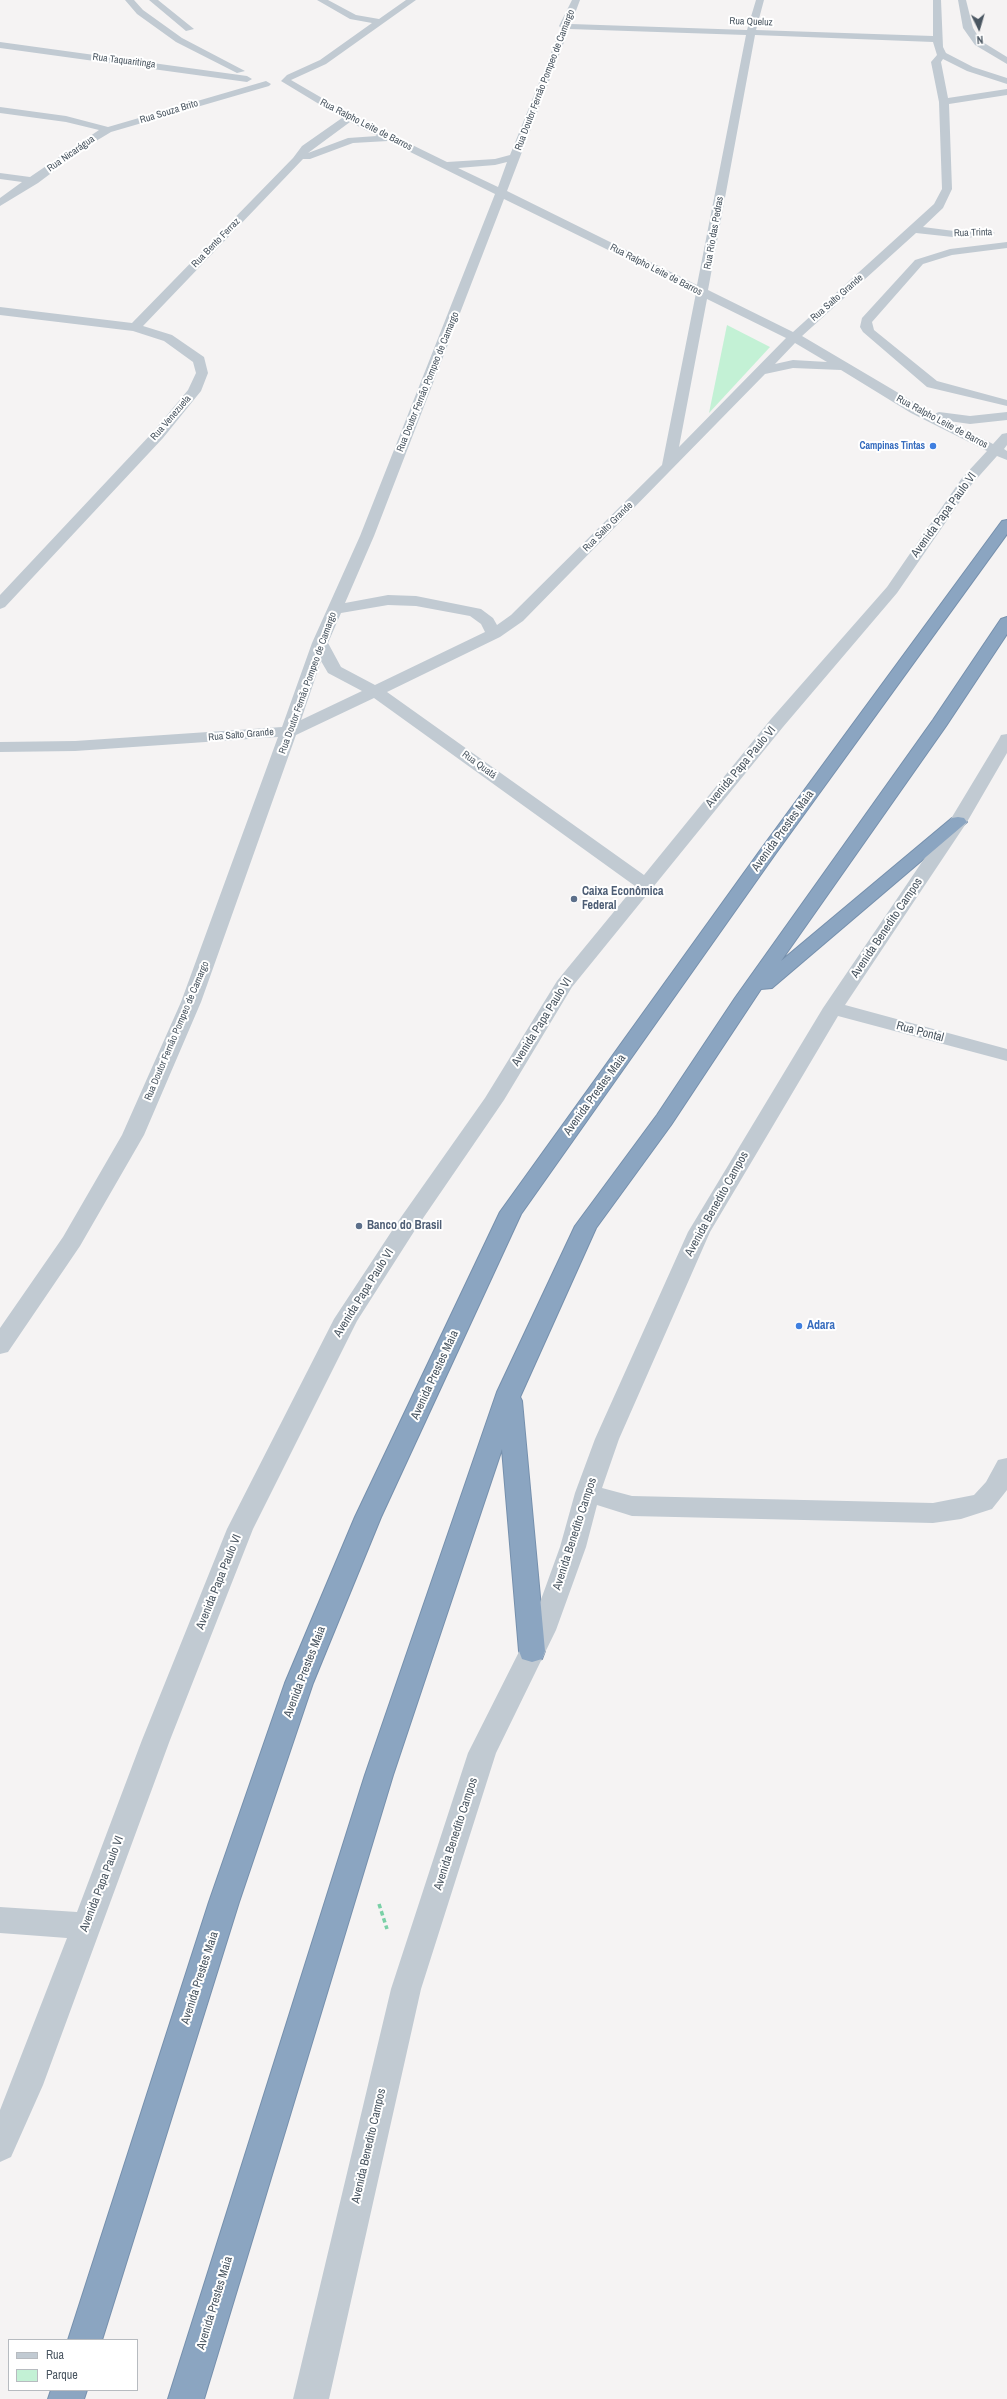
<!DOCTYPE html>
<meta charset="utf-8">
<style>
body{margin:0}
#map{position:relative;width:1007px;height:2399px;overflow:hidden;background:#f5f3f3;font-family:"Archivo Narrow",sans-serif}
canvas{display:block}
.legend{position:absolute;left:8px;top:2339px;width:130px;height:52px;box-sizing:border-box;background:#fff;border:1px solid #b7bbc0;margin:0;padding:5px 7px;list-style:none;font-size:12px;color:#4a5661}
.legend li{display:flex;align-items:center;gap:8px;height:20px}
.legend b{width:20px;border:1px solid #b7bbc0}
.north{position:absolute;left:959px;top:8px;width:40px;height:40px;-webkit-text-stroke:3px #fff;paint-order:stroke;rotate:175deg;font-size:11px;font-weight:700;line-height:16px;text-align:center;color:#4a5661}
.north::after{content:'';display:block;margin:auto;width:14px;height:18px;background:#4a5661;clip-path:polygon(50% 0,100% 100%,50% 72%,0 100%)}
</style>
<div id="map">
<canvas width="1007" height="2399"></canvas>
<ul class="legend">
<li><b style="height:5px;background:#c1cad2"></b>Rua</li>
<li><b style="height:11px;background:#c3f1d5"></b>Parque</li>
</ul>
<div class="north">N</div>
</div>
<script>
const ctx = document.querySelector('canvas').getContext('2d');
ctx.lineJoin = 'round';
function paint(path, color) {
  ctx.fillStyle = color;
  ctx.fill(path, 'evenodd');
}
function poly(rows) {
  const path = new Path2D();
  for (const r of rows) {
    path.moveTo(r[0], r[1]);
    for (let i = 2; i < r.length; i += 2) path.lineTo(r[i], r[i + 1]);
  }
  return path;
}
function stroke(path, color, width, dash) {
  ctx.strokeStyle = color;
  ctx.lineWidth = width;
  ctx.lineCap = dash ? 'butt' : 'round';
  ctx.setLineDash(dash || []);
  ctx.stroke(path);
}
function write(font, color, halo, rows, align = 'center') {
  ctx.font = font + ' "Archivo Narrow",sans-serif';
  ctx.lineWidth = 4;
  ctx.setLineDash([]);
  ctx.textBaseline = 'middle';
  ctx.strokeStyle = halo;
  ctx.fillStyle = color;
  for (const [text, x, y, turn = 0] of rows) {
    ctx.save();
    ctx.translate(x, y);
    ctx.rotate((+turn || 0) * Math.PI / 180);
    ctx.textAlign = isNaN(turn) ? turn : align;
    if (halo) ctx.strokeText(text, 0, 0);
    ctx.fillText(text, 0, 0);
    ctx.restore();
  }
}
const green = poly([
 [727,325,770,347,709,413]
]);
const path = poly([
 [379,1904,387,1929]
]);
const minor = poly([
 [125,0,134,0,143,10,182,38,245,71,237,73,176,42,137,14,125,0],
 [149,0,158,0,194,29,186,31,149,0],
 [317,0,328,0,356,15,379,19,406,0,416,0,326,64,291,80,353,116,447,162,495,159,510,155,561,28,559,26,572,0,580,0,571,24,747,30,756,0,764,0,756,30,933,36,933,0,941,0,943,47,946,53,973,67,1007,78,1007,84,967,71,943,59,941,62,948,98,1007,89,1007,95,949,104,952,189,943,208,923,227,962,232,989,230,995,233,989,236,962,238,916,233,802,336,934,414,939,412,970,416,1007,412,1007,420,970,424,949,421,993,444,1002,434,1007,433,1007,445,1004,449,1007,451,1007,460,997,456,972,484,897,593,783,727,572,987,504,1100,415,1230,357,1321,253,1529,170,1740,43,2085,11,2157,0,2162,0,2110,67,1938,0,1933,0,1907,77,1912,142,1740,227,1529,334,1319,399,1220,485,1098,557,981,635,886,374,698,296,735,201,1002,144,1135,80,1246,8,1352,0,1354,0,1328,63,1237,122,1135,181,1002,278,737,75,751,0,752,0,742,75,741,282,727,312,643,360,536,495,194,388,141,353,143,310,159,303,159,143,326,172,335,204,357,208,373,201,391,163,438,5,607,0,609,0,595,153,432,188,390,196,373,193,362,164,341,133,331,0,315,0,307,132,323,293,158,302,146,342,118,281,81,287,75,320,60,372,23,350,19,317,0],
 [569,29,746,35,697,285,507,191,569,29],
 [755,35,933,42,937,55,931,62,939,102,942,189,934,204,793,332,708,290,755,35],
 [350,122,377,136,348,138,308,153,350,122],
 [507,162,498,187,458,168,495,165,507,162],
 [504,199,696,293,662,465,511,615,497,625,493,618,481,609,416,596,388,595,345,603,374,536,504,199],
 [707,299,786,338,679,447,707,299],
 [795,343,827,362,793,360,775,364,795,343],
 [793,368,841,370,911,413,987,451,962,478,887,587,771,719,644,875,387,692,500,637,523,621,765,374,793,368],
 [388,605,416,606,470,616,481,624,485,632,375,685,341,667,328,643,341,613,388,605],
 [321,661,328,673,362,691,301,720,321,661],
 [958,0,966,0,973,28,981,41,1007,57,1007,64,975,45,963,28,958,0],
 [0,42,247,76,252,79,247,82,0,48,0,42],
 [266,81,271,84,269,86,111,132,86,147,38,183,0,206,0,198,22,182,0,179,0,173,30,177,99,130,66,122,0,113,0,107,66,116,108,127,266,81],
 [1007,242,1007,248,952,255,923,264,872,322,874,330,937,381,1007,400,1007,406,927,387,863,332,860,327,862,318,915,260,950,249,1007,242],
 [1007,734,1007,753,967,822,845,1005,1007,1049,1007,1061,838,1016,710,1232,619,1439,602,1488,632,1496,933,1503,974,1495,986,1482,998,1460,1007,1458,1007,1490,992,1509,961,1519,933,1523,632,1516,597,1505,586,1547,556,1630,496,1753,421,1989,329,2399,293,2399,391,1989,468,1753,530,1630,560,1547,575,1493,595,1439,688,1232,823,1008,949,822,999,739,1001,735,1007,734]
]);
const highway = poly([
 [1007,520,1007,534,776,853,521,1214,381,1517,313,1683,239,1902,102,2340,68,2340,209,1902,285,1683,355,1517,500,1212,764,845,1002,521,1007,520],
 [1007,617,1007,634,946,726,781,961,952,818,958,817,964,818,967,822,772,988,761,989,671,1125,596,1228,520,1397,522,1401,545,1651,542,1659,532,1662,522,1659,519,1651,502,1449,393,1775,204,2399,168,2399,365,1775,497,1392,575,1226,657,1115,735,998,933,720,1001,619,1007,617],
 [51,2390,87,2390,84,2399,48,2399,51,2390]
]);
const markers = [
 [933,446,4,"#3f7fe0"],
 [574,899,4,"#5c6f8a"],
 [359,1226,4,"#5c6f8a"],
 [799,1326,4,"#3f7fe0"]
];
const farStreetnames = [
 ["Rua Queluz",751,22,2],
 ["Rua Taquaritinga",124,61,7],
 ["Rua Doutor Fernão Pompeo de Camargo",545,80,-69],
 ["Rua Souza Brito",169,112,-17],
 ["Rua Ralpho Leite de Barros",366,125,27],
 ["Rua Nicarágua",71,154,-35],
 ["Rua Rio das Pedras",714,233,-80],
 ["Rua Trinta",973,233,-2],
 ["Rua Bento Ferraz",216,243,-46],
 ["Rua Ralpho Leite de Barros",656,270,27],
 ["Rua Salto Grande",837,298,-41],
 ["Rua Doutor Fernão Pompeo de Camargo",428,382,-68],
 ["Rua Venezuela",171,418,-49],
 ["Rua Ralpho Leite de Barros",942,422,28],
 ["Rua Salto Grande",608,527,-45],
 ["Rua Doutor Fernão Pompeo de Camargo",308,683,-70],
 ["Rua Salto Grande",241,735,-5],
 ["Rua Quatá",479,765,36],
 ["Rua Doutor Fernão Pompeo de Camargo",177,1031,-67]
];
const farShopnames = [
 ["Campinas Tintas",925,446]
];
const streetNames = [
 ["Avenida Papa Paulo VI",944,515,-54],
 ["Avenida Papa Paulo VI",741,767,-50],
 ["Avenida Prestes Maia",783,831,-54],
 ["Avenida Benedito Campos",887,928,-56],
 ["Avenida Papa Paulo VI",542,1022,-58],
 ["Rua Pontal",920,1032,15],
 ["Avenida Prestes Maia",595,1095,-54],
 ["Avenida Benedito Campos",717,1204,-61],
 ["Avenida Papa Paulo VI",364,1293,-58],
 ["Avenida Prestes Maia",435,1375,-65],
 ["Avenida Benedito Campos",575,1534,-72],
 ["Avenida Papa Paulo VI",219,1582,-68],
 ["Avenida Prestes Maia",305,1672,-69],
 ["Avenida Benedito Campos",456,1834,-72],
 ["Avenida Papa Paulo VI",102,1884,-69],
 ["Avenida Prestes Maia",200,1978,-72],
 ["Avenida Benedito Campos",369,2146,-77],
 ["Avenida Prestes Maia",215,2303,-73]
];
const serviceNames = [
 ["Caixa Econômica",582,892],
 ["Federal",582,906],
 ["Banco do Brasil",367,1226]
];
const shopNames = [
 ["Adara",807,1326]
];
paint(green, '#c3f1d5');
stroke(highway, '#7690ad', 2);
stroke(path, '#7ad0a6', 3.5, [4.5, 3]);
paint(minor, '#c1cad2');
paint(highway, '#8ba5c1');
for (const [x, y, r, color] of markers) {
  const dot = new Path2D();
  dot.arc(x, y, r, 0, 2 * Math.PI);
  ctx.fillStyle = color;
  ctx.fill(dot);
  stroke(dot, '#fff', 1.5);
}
write('10px', '#4a5661', '#fff', farStreetnames);
write('bold 10px', '#366cbe', '#fff', farShopnames, 'right');
write('12px', '#4a5661', '#fff', streetNames);
write('bold 12px', '#4e5e75', '#fff', serviceNames, 'left');
write('bold 12px', '#366cbe', '#fff', shopNames, 'left');
</script>
